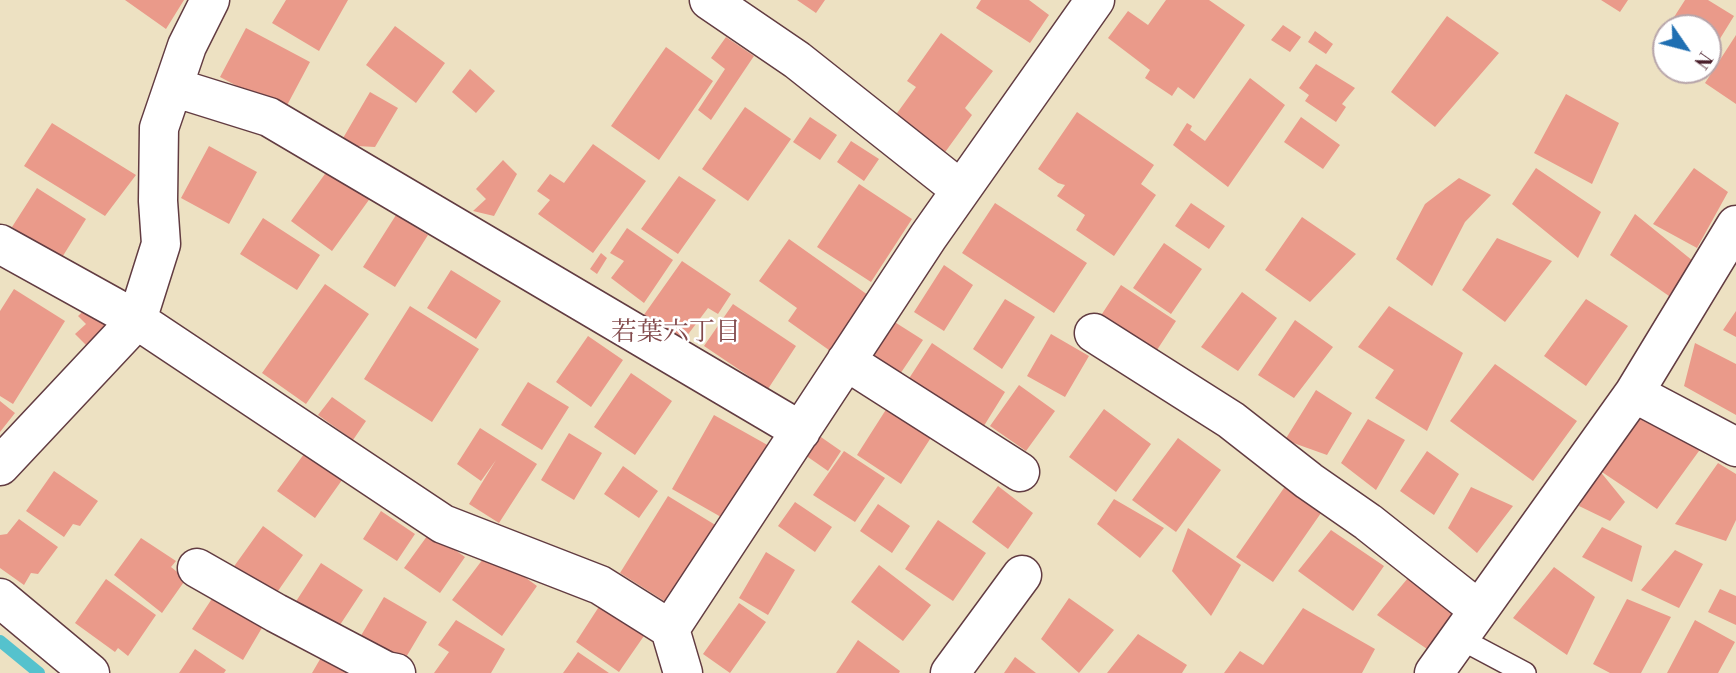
<!DOCTYPE html>
<meta charset="utf-8">
<style>
body{margin:0}
#map{position:relative;width:1736px;height:673px;overflow:hidden;background:#ede1c2;font-family:"Libre Bodoni",serif}
canvas{display:block}
.north{position:absolute;left:1652px;top:14px;width:70px;height:70px;box-sizing:border-box;background:#fff;border:2px solid #b7a5aa;border-radius:50%;rotate:125deg;font-size:19px;font-weight:700;line-height:28px;text-align:center;color:#4a1f2b}
.north::after{content:'';display:block;margin:auto;width:24px;height:32px;background:#1f6fb2;clip-path:polygon(50% 0,100% 100%,50% 72%,0 100%)}
</style>
<div id="map">
<canvas width="1736" height="673"></canvas>
<div class="north">N</div>
</div>
<script>
const ctx = document.querySelector('canvas').getContext('2d');
ctx.lineJoin = 'round';
function poly(rows) {
  const path = new Path2D();
  for (const r of rows) {
    path.moveTo(r[0], r[1]);
    for (let i = 2; i < r.length; i += 2) path.lineTo(r[i], r[i + 1]);
  }
  return path;
}
function stroke(path, color, width, dash) {
  ctx.strokeStyle = color;
  ctx.lineWidth = width;
  ctx.lineCap = dash ? 'butt' : 'round';
  ctx.setLineDash(dash || []);
  ctx.stroke(path);
}
function paint(path, color) {
  ctx.fillStyle = color;
  ctx.fill(path, 'evenodd');
}
function write(font, color, halo, rows, align = 'center') {
  ctx.font = font + ' "Libre Bodoni","Noto Serif JP",serif';
  ctx.lineWidth = 5;
  ctx.setLineDash([]);
  ctx.textBaseline = 'middle';
  ctx.strokeStyle = halo;
  ctx.fillStyle = color;
  for (const [text, x, y, turn = 0] of rows) {
    ctx.save();
    ctx.translate(x, y);
    ctx.rotate((+turn || 0) * Math.PI / 180);
    ctx.textAlign = isNaN(turn) ? turn : align;
    if (halo) ctx.strokeText(text, 0, 0);
    ctx.fillText(text, 0, 0);
    ctx.restore();
  }
}
const stream = poly([
 [0,641,39,673]
]);
const building = poly([
 [125,0,184,0,166,29],
 [286,0,348,0,319,51,272,23],
 [797,0,825,0,816,13],
 [981,0,1029,0,1049,15,1030,43,976,8],
 [1166,0,1209,0,1245,25,1194,99,1178,87,1172,96,1145,78,1150,70,1108,38,1128,11,1148,25],
 [1601,0,1628,0,1620,12],
 [1685,0,1708,0,1734,16,1708,58,1708,28,1667,28],
 [1447,16,1499,53,1435,127,1391,92],
 [1283,25,1301,37,1290,52,1271,40],
 [395,26,445,63,416,103,366,65],
 [246,28,310,62,284,111,220,77],
 [1666,30,1666,57,1654,49],
 [1315,31,1333,44,1326,54,1308,42],
 [941,33,993,71,965,108,972,115,943,155,892,120,916,87,907,81],
 [1736,35,1736,104,1705,83],
 [726,37,754,56,711,120,698,110,725,69,711,58],
 [666,47,713,81,659,160,611,126],
 [1316,64,1355,88,1342,104,1346,107,1336,122,1305,101,1309,95,1299,88],
 [470,69,495,91,476,113,452,92],
 [1250,78,1285,105,1228,187,1173,145,1187,123,1192,126,1190,130,1205,141],
 [370,92,398,108,375,147,339,145],
 [1566,94,1619,123,1592,184,1534,153],
 [745,107,791,139,748,201,702,169],
 [1077,112,1154,165,1141,184,1156,195,1114,256,1076,230,1085,215,1057,196,1065,185,1058,183,1038,169],
 [810,117,837,135,820,160,793,142],
 [1301,117,1340,145,1323,169,1284,142],
 [52,123,136,175,105,216,24,166],
 [851,141,879,159,864,181,837,162],
 [593,144,646,181,593,253,538,214,550,200,537,191,550,174,564,183],
 [209,146,257,172,229,224,181,198],
 [503,160,517,174,494,216,473,211,486,199,476,189],
 [330,167,371,197,332,251,291,221],
 [1536,168,1601,212,1578,258,1512,204],
 [1694,168,1728,192,1697,248,1653,224],
 [679,176,716,200,678,254,641,229],
 [1459,178,1491,195,1465,222,1432,286,1396,259,1425,204],
 [859,184,912,219,871,282,817,247],
 [37,188,86,219,61,259,12,227],
 [995,203,1087,263,1054,313,962,253],
 [1191,203,1225,226,1209,249,1175,226],
 [1635,214,1693,261,1669,296,1610,255],
 [396,215,428,235,395,287,363,267],
 [1302,217,1356,254,1310,302,1265,270],
 [263,218,320,255,297,290,240,254],
 [627,228,673,260,644,303,611,278,624,261,610,253],
 [1497,238,1552,261,1505,322,1462,290],
 [789,239,875,300,836,355,788,321,797,308,759,281],
 [1164,243,1202,269,1171,314,1133,288],
 [601,253,607,258,597,274,590,269],
 [682,261,731,294,718,314,708,308,680,345,641,319],
 [944,265,973,285,944,331,914,312],
 [451,270,501,301,476,339,427,308],
 [325,284,369,314,306,404,262,373],
 [1121,285,1176,321,1153,356,1098,320],
 [14,289,65,321,13,404,0,396,0,311],
 [1242,292,1277,318,1238,371,1201,347],
 [1005,299,1035,317,1002,369,973,349],
 [1586,299,1628,326,1586,386,1544,356],
 [733,304,796,346,768,389,704,346],
 [89,306,113,330,91,350,75,334,86,324,78,316],
 [410,306,479,349,432,422,364,379],
 [1389,306,1463,353,1427,431,1375,398,1394,370,1358,347],
 [1736,311,1736,337,1723,330],
 [1295,320,1333,347,1294,398,1258,375],
 [893,321,923,340,896,380,867,361],
 [1051,334,1089,356,1065,397,1027,376],
 [588,336,623,360,591,407,556,382],
 [932,343,1005,392,982,429,908,380],
 [1695,343,1736,364,1736,415,1684,386],
 [1495,364,1577,421,1533,481,1450,421],
 [631,373,672,401,635,455,594,427],
 [528,382,569,407,542,450,501,425],
 [1019,385,1055,411,1026,451,990,426],
 [1316,390,1352,413,1327,455,1285,440],
 [332,397,366,421,353,440,318,415],
 [0,401,15,413,0,432],
 [1641,404,1704,444,1657,509,1599,470],
 [887,408,932,436,901,484,857,455],
 [1104,409,1151,444,1116,492,1069,457],
 [714,415,771,447,728,521,672,489],
 [1368,419,1405,440,1376,490,1341,463],
 [480,428,537,464,499,523,469,504,496,460,481,481,457,464],
 [569,433,602,453,574,500,541,480],
 [818,435,841,451,828,471,805,455],
 [1178,438,1221,470,1176,532,1132,500],
 [844,451,885,478,855,522,813,495],
 [1427,451,1459,474,1434,515,1400,491],
 [304,454,342,480,315,518,277,491],
 [1718,463,1736,474,1736,520,1726,541,1675,524],
 [623,466,658,491,639,518,604,494],
 [1599,470,1625,502,1610,521,1579,506],
 [54,471,98,501,80,526,73,524,64,537,26,511],
 [1286,485,1321,513,1273,582,1236,557],
 [998,486,1033,513,1008,549,972,522],
 [1471,487,1513,506,1477,553,1448,528],
 [668,496,717,526,669,604,620,573],
 [1114,499,1164,528,1140,558,1097,524],
 [795,502,832,527,815,552,778,526],
 [878,504,910,526,892,553,860,531],
 [381,511,415,534,397,561,363,539],
 [19,519,58,547,38,574,31,573,24,585,0,568,0,535,7,534],
 [938,520,986,553,953,601,905,569],
 [263,526,303,555,271,601,230,572],
 [1602,527,1642,546,1632,582,1582,557],
 [1188,528,1241,565,1211,616,1172,571],
 [1331,530,1384,566,1353,611,1298,571],
 [430,532,465,557,440,593,404,568],
 [141,538,176,561,171,567,186,579,162,613,114,575],
 [1675,550,1703,564,1679,608,1641,590],
 [489,551,537,586,502,636,452,600],
 [766,552,795,570,768,615,739,598],
 [321,563,363,590,334,634,293,606],
 [879,565,931,605,903,641,851,602],
 [1554,567,1595,597,1567,655,1513,618],
 [1408,578,1458,611,1430,651,1377,615],
 [106,579,156,615,128,656,118,648,115,652,75,623],
 [1720,589,1736,596,1736,625,1708,612],
 [217,591,266,621,243,660,192,629],
 [384,597,427,622,399,669,356,644],
 [1069,598,1114,630,1079,673,1041,639],
 [1627,599,1671,617,1641,673,1610,673,1593,664],
 [602,602,646,633,619,672,576,642],
 [739,603,766,622,730,673,703,654],
 [1303,608,1375,649,1362,673,1224,673,1240,651,1263,665],
 [456,620,505,649,491,673,434,673,449,652,438,645],
 [1695,620,1735,642,1718,673,1667,673],
 [1138,634,1187,665,1182,673,1107,673],
 [858,640,900,671,899,673,836,673],
 [195,649,226,670,224,673,179,673],
 [326,649,367,673,312,673],
 [578,652,609,673,563,673],
 [1015,657,1036,673,1004,673]
]);
const lane = poly([
 [1459,638,1525,673]
]);
const street = poly([
 [709,0,797,60,961,190],
 [173,87,269,117,801,431],
 [0,244,137,320,443,524,600,585,670,629,683,673],
 [1094,333,1231,420,1309,481,1368,522,1479,610],
 [846,361,1020,472],
 [1634,393,1736,447],
 [0,466,137,320,161,244,158,201,159,128,187,46,210,0],
 [197,568,276,613,386,671,396,673],
 [0,598,90,673],
 [670,629,928,237,1095,0],
 [950,673,1022,575],
 [1434,673,1634,393,1736,225]
]);
const neighbourhoodNames = [
 ["若葉六丁目",676,334]
];
stroke(stream, '#55c2cd', 12);
paint(building, '#ea9a8a');
stroke(lane, '#623c42', 24);
stroke(street, '#623c42', 41);
stroke(lane, '#fff', 21);
stroke(street, '#fff', 38);
write('26px', '#824a4c', '#fff', neighbourhoodNames);
</script>
